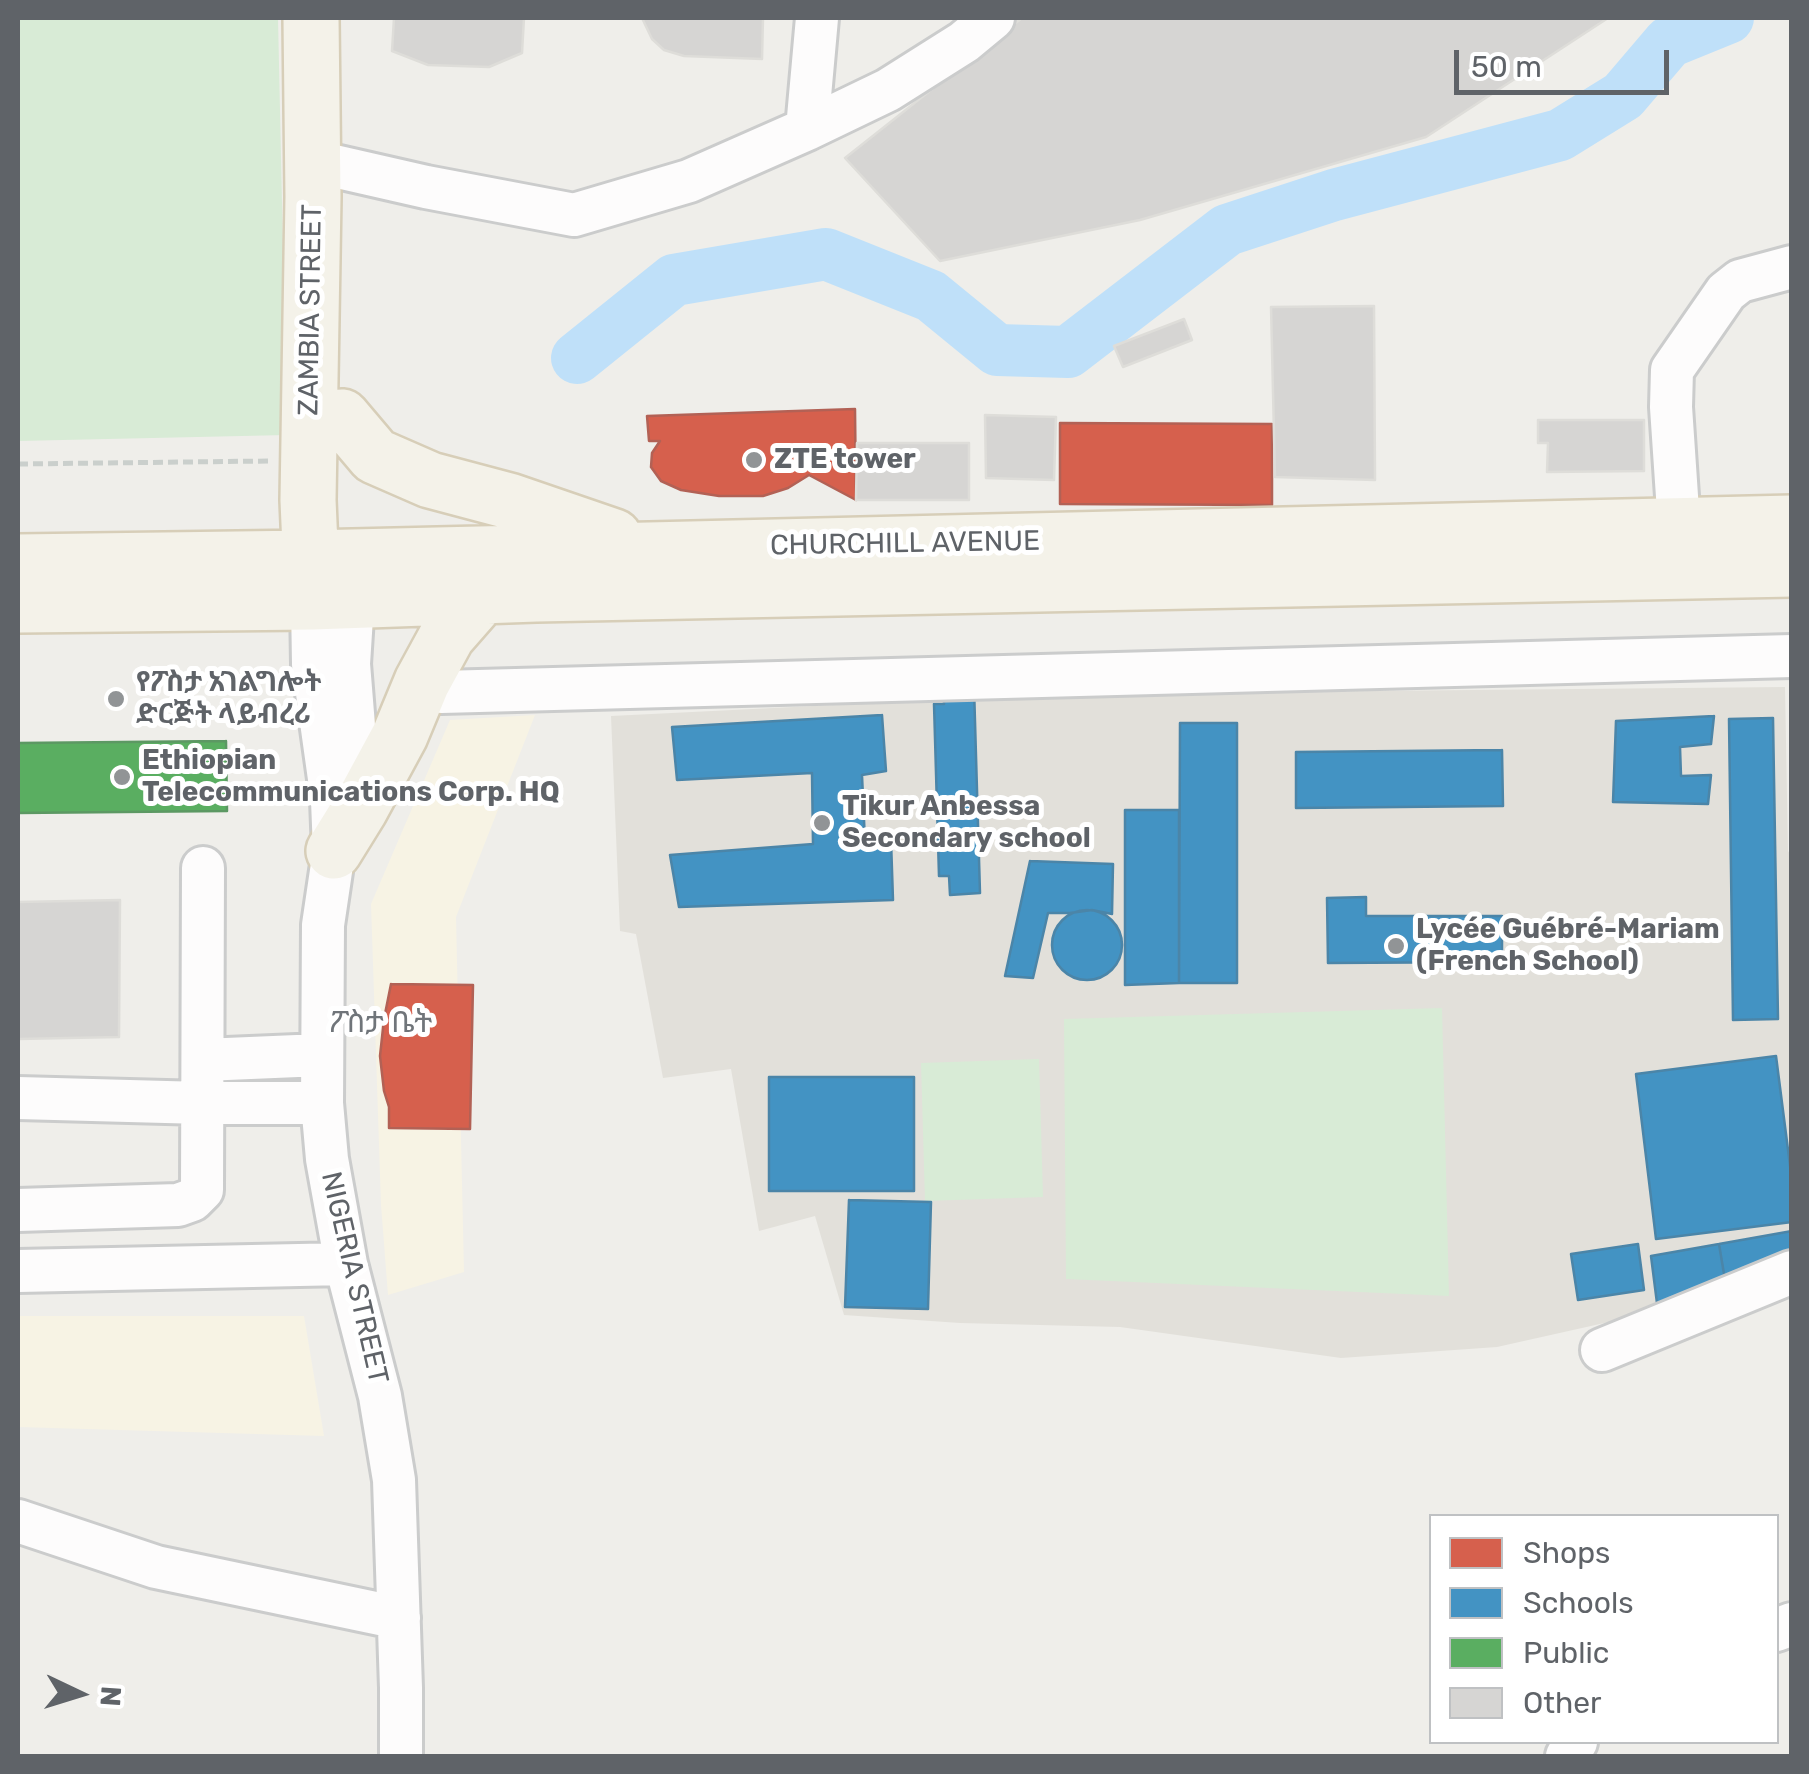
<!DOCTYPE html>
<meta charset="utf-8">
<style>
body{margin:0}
#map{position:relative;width:1809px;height:1774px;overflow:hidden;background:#efeeea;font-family:Rubik,sans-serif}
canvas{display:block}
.frame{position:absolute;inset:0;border:20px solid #5f6368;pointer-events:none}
.legend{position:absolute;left:1429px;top:1514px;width:350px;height:230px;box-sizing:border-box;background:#fff;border:2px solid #bfc1c3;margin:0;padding:12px 18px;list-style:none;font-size:30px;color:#5f6368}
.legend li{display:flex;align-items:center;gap:20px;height:50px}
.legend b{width:50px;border:2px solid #bfc1c3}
.north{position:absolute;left:30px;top:1644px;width:100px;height:100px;-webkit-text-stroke:8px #fff;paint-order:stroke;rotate:94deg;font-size:28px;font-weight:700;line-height:40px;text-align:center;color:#5f6368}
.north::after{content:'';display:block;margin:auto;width:35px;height:45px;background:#5f6368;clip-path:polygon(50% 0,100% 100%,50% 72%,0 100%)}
.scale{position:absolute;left:1454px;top:50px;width:215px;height:45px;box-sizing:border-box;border:5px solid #5f6368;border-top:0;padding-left:12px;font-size:30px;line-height:35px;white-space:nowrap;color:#5f6368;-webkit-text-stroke:8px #fff;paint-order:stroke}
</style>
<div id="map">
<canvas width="1809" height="1774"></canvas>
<div class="frame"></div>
<ul class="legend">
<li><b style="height:28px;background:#d6604d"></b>Shops</li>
<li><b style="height:28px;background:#4393c3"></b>Schools</li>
<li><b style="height:28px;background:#5aae61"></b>Public</li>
<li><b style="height:28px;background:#d6d5d3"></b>Other</li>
</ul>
<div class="north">N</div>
<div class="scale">50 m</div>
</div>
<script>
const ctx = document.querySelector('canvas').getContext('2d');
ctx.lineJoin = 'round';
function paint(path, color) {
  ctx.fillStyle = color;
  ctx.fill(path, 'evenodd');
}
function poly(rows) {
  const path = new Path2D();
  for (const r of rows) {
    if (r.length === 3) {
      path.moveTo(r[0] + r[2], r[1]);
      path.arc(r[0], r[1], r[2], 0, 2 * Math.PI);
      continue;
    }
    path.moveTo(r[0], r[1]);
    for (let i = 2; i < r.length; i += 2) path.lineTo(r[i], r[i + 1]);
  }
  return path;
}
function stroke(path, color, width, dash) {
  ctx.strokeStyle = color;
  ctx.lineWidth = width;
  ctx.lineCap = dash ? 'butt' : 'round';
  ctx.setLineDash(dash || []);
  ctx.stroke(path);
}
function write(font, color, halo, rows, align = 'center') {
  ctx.font = font + ' Rubik,"Noto Sans Ethiopic",sans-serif';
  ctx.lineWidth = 10;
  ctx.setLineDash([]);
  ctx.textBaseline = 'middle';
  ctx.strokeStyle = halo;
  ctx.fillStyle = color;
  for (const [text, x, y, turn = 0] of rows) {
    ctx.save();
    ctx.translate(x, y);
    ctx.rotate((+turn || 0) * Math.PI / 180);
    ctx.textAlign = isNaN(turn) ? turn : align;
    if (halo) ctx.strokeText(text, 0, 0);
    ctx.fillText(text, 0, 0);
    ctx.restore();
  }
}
const commercial = poly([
 [535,715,456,917,464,1272,388,1295,381,1205,371,904,450,720],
 [18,1316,304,1316,324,1436,18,1427]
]);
const education = poly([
 [1785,687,1788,851,1792,857,1791,1260,1658,1311,1497,1347,1341,1358,1120,1327,960,1323,844,1315,815,1216,759,1231,731,1069,663,1078,636,934,620,931,611,716,1057,694]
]);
const green = poly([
 [18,18,278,18,287,435,18,441],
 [1442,1008,1449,1296,1066,1279,1064,1019],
 [1039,1059,1043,1197,925,1201,921,1063]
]);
const shops = poly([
 [855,409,856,500,809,475,788,488,763,496,719,496,681,490,661,481,651,467,652,453,660,441,649,441,647,416,855,409],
 [1060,423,1272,424,1272,505,1060,504,1060,423],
 [391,984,473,985,470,1129,389,1128,389,1107,384,1091,380,1056,384,1019,391,984]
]);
const schools = poly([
 [943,687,974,687,980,893,950,895,949,876,939,876,934,704,944,704,943,687],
 [882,715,886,771,862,775,865,842,891,840,893,900,679,907,670,855,813,844,812,773,677,780,672,727,882,715],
 [1714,716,1711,744,1680,747,1681,776,1711,775,1708,804,1613,802,1616,721,1714,716],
 [1773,718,1778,1019,1733,1020,1729,719,1773,718],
 [1180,723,1237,723,1237,983,1179,983,1180,723],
 [1502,750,1503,806,1296,808,1296,752,1502,750],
 [1125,810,1179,810,1179,983,1125,985,1125,810],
 [1030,861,1113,864,1112,914,1092,910,1070,913,1048,913,1033,978,1005,976,1030,861],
 [1366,897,1366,916,1502,916,1502,962,1328,963,1327,898,1366,897],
 [1087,945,35],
 [1776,1056,1792,1181,1792,1222,1656,1239,1636,1074,1776,1056],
 [769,1077,914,1077,914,1191,769,1191,769,1077],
 [849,1200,931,1202,928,1309,845,1307,849,1200],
 [1792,1231,1792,1260,1726,1286,1719,1244,1792,1231],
 [1638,1244,1644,1290,1578,1300,1571,1254,1638,1244],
 [1719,1244,1726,1286,1658,1311,1651,1256,1719,1244]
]);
const public = poly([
 [226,741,227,811,18,813,18,743,226,741]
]);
const river = poly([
 [577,358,674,280,826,254,931,296,997,350,1068,352,1227,230,1334,195,1560,135,1623,96,1669,42,1728,18]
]);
const building = poly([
 [394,18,524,18,522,53,489,67,428,65,392,51,394,18],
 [642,18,763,18,762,59,684,56,664,50,652,39,642,18],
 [1022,18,1608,18,1426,137,1140,220,940,261,845,158,1022,18],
 [1374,306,1375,480,1275,477,1271,307,1374,306],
 [1184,319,1192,340,1123,367,1114,346,1184,319],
 [985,415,1056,417,1054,480,986,478,985,415],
 [1538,420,1644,420,1644,471,1547,472,1548,443,1538,443,1538,420],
 [857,443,969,443,969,500,856,500,857,443],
 [120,900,119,1037,18,1039,18,902,120,900]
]);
const path = poly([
 [18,464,269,461]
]);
const minor = poly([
 [807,129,817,18],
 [312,161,426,187,574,215,689,181,807,129,888,90,964,42,993,18],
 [1679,526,1671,407,1672,370,1726,292,1740,281,1792,267],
 [312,602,313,664,332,800,334,851,323,925,322,1103,327,1159,346,1264,380,1396,394,1480,401,1688,401,1756],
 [441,692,1792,656],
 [339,785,347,768,354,726,349,664,353,601],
 [203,1060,321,1055],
 [18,1098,203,1103,322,1103],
 [18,1210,178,1205,192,1200,202,1190,203,868],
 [18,1271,346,1264],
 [1602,1350,1792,1272],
 [18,1521,156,1567,399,1618],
 [1776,1630,1792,1624],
 [1567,1756,1576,1742]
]);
const major = poly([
 [311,18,313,197,308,500,312,594],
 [342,417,375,456,430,480,509,501,614,537],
 [18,562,310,558,1792,523],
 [18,605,312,602,536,594,1792,569],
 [334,851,360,809,400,735,422,682,447,636,482,596]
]);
const markers = [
 [754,460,10,"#919496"],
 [116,699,10,"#919496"],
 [122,777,10,"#919496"],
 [822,823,10,"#919496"],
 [1396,946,10,"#919496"]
];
const streetNames = [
 ["ZAMBIA STREET",311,310,-89],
 ["CHURCHILL AVENUE",905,544,-1],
 ["NIGERIA STREET",354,1278,77]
];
const poiNames = [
 ["ZTE tower",774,460],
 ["የፖስታ አገልግሎት",136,683],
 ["ድርጅት ላይብረሪ",136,715],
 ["Ethiopian",142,761],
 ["Telecommunications Corp. HQ",142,793],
 ["Tikur Anbessa",842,807],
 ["Secondary school",842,839],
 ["Lycée Guébré-Mariam",1416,930],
 ["(French School)",1416,962]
];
const neighbourhoodNames = [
 ["ፖስታ ቤት",381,1023]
];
paint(commercial, '#f7f3e4');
paint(education, '#e2e0da');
paint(green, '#d8ebd6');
paint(shops, '#d6604d');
stroke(shops, '#b26155', 2.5);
paint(schools, '#4393c3');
stroke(schools, '#4b85a8', 2.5);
paint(public, '#5aae61');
stroke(public, '#5c9863', 2.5);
stroke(river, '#bfe0f9', 52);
paint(building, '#d6d5d3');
stroke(building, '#deddd9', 2.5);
stroke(minor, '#cbcccc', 48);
stroke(major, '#d7ceb8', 60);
stroke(path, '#cacfcc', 5, [10, 5]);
stroke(minor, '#fdfcfc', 42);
stroke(major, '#f4f2e9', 55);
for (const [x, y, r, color] of markers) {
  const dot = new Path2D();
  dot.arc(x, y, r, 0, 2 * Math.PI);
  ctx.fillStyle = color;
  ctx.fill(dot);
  stroke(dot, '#fff', 4);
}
write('28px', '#5f6368', '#fff', streetNames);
write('bold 28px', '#5f6368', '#fff', poiNames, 'left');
write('30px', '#70757a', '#fff', neighbourhoodNames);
</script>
